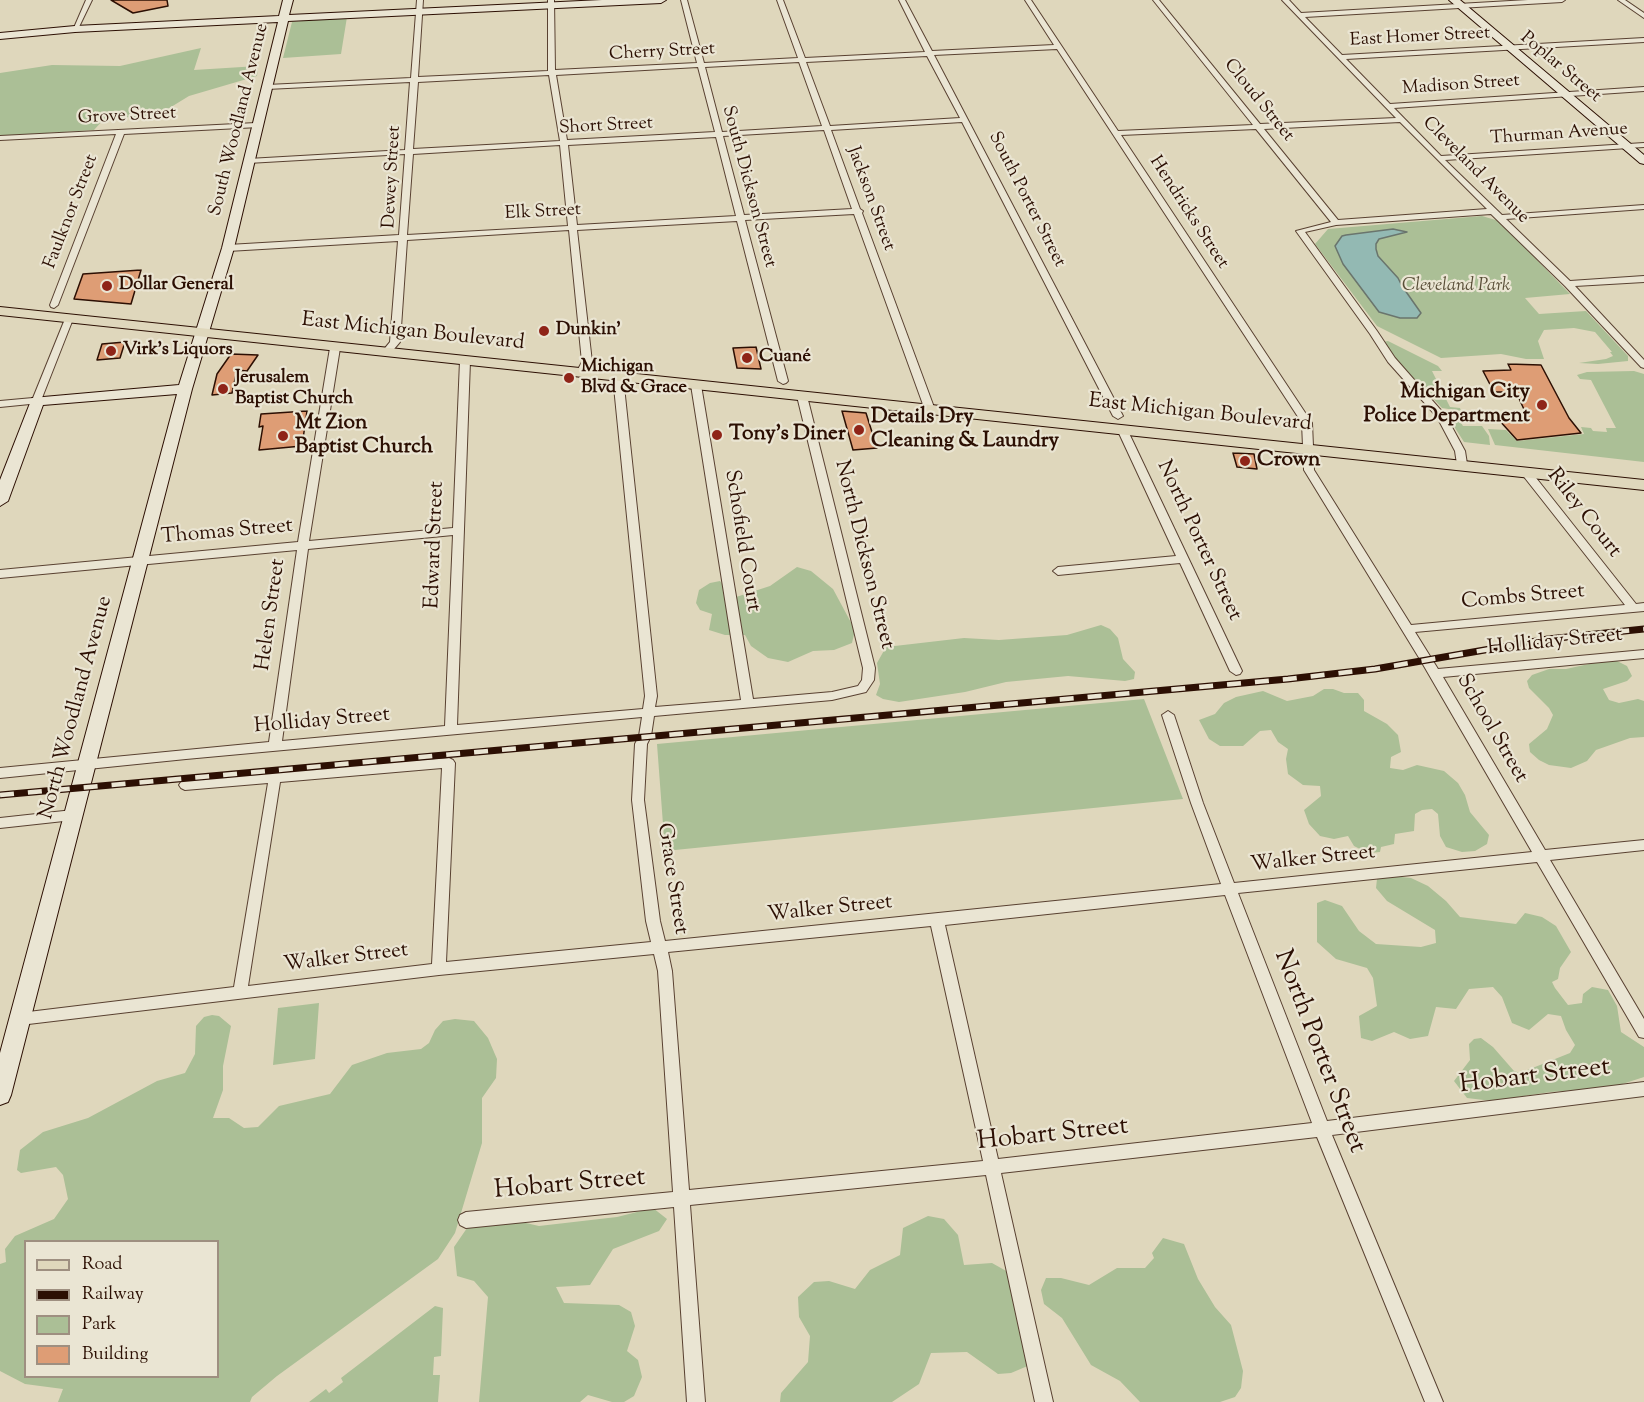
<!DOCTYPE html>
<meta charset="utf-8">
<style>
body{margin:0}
#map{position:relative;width:1644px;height:1402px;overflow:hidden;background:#dfd7bc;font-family:"Sorts Mill Goudy",serif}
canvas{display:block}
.legend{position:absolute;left:24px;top:1240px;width:195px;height:138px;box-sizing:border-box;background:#eae5d3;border:2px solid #9e8f80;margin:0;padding:8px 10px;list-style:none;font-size:18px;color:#2c0f03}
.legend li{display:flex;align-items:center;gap:12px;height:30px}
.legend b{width:30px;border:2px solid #9e8f80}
</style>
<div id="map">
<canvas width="1644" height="1402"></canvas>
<ul class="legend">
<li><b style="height:8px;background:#dfd7bc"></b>Road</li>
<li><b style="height:8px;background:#2c0f03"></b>Railway</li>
<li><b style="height:16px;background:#abbf96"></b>Park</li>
<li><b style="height:16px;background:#de9d75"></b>Building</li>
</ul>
</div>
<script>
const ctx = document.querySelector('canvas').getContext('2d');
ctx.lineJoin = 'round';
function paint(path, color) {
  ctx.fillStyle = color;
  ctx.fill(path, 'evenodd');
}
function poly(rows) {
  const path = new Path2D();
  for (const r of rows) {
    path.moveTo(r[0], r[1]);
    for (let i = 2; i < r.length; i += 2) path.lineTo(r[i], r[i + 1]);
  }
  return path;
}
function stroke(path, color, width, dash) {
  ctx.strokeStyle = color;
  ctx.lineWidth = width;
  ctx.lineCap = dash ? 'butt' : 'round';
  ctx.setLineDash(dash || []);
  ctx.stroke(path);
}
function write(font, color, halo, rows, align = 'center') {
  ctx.font = font + ' "Sorts Mill Goudy",serif';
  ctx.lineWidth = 4.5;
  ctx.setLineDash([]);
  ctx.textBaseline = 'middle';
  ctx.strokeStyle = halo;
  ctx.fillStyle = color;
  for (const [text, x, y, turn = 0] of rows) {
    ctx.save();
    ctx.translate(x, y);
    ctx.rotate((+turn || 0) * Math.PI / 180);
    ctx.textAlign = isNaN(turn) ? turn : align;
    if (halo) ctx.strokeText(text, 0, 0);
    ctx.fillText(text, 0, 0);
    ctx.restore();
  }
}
const green = poly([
 [347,17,341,54,283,58,292,22],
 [201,48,194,70,258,66,257,76,189,96,158,115,104,119,94,130,0,136,0,73,52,65,120,66],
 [1482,216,1499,221,1570,294,1525,298,1539,314,1586,311,1628,356,1628,361,1598,364,1579,363,1606,359,1613,356,1610,352,1612,352,1595,332,1574,328,1544,330,1538,341,1544,359,1526,359,1501,354,1441,358,1377,326,1315,244,1328,229],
 [1388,341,1438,366,1442,371,1432,371,1450,407,1460,408,1461,411,1442,408,1398,362,1383,342],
 [1634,371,1644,374,1644,462,1495,445,1488,429,1506,430,1517,441,1584,434,1581,427,1591,428,1593,431,1607,432,1606,428,1616,428,1591,380,1580,379,1577,375,1587,372],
 [1450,420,1459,420,1463,426,1482,426,1489,436,1490,445,1464,442],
 [797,567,811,571,833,589,855,630,852,643,834,650,813,651,788,662,768,658,751,646,745,635,725,635,709,630,712,614,700,610,696,603,699,590,710,583,720,581,733,598,770,586],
 [1101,625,1110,629,1118,638,1123,659,1135,672,1134,679,1125,681,1068,676,1006,682,965,692,899,702,883,699,876,695,880,684,877,663,886,647,964,638,999,640,1067,635],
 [1607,660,1617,661,1627,666,1632,676,1627,681,1603,689,1609,700,1619,703,1638,699,1644,701,1644,737,1630,738,1596,750,1587,761,1571,768,1549,765,1539,760,1530,752,1529,744,1547,729,1553,715,1549,708,1529,688,1527,681,1532,675,1549,669,1566,669],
 [1324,689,1333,689,1344,693,1358,693,1364,700,1364,711,1387,724,1398,735,1401,752,1391,757,1390,768,1403,770,1417,765,1444,771,1458,783,1465,795,1470,812,1489,835,1487,844,1475,851,1462,852,1446,847,1440,836,1438,814,1432,809,1422,810,1415,814,1414,831,1395,834,1394,844,1381,847,1380,852,1368,853,1354,846,1348,836,1334,839,1320,836,1309,824,1304,810,1321,796,1320,786,1303,785,1288,774,1286,759,1288,749,1278,742,1271,730,1260,731,1243,746,1220,746,1209,739,1199,720,1215,714,1224,703,1236,697,1263,691,1287,701,1313,696],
 [1144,699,1183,799,665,851,657,744],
 [1392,876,1411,878,1428,886,1446,901,1460,917,1516,924,1525,913,1542,917,1556,926,1571,952,1560,968,1558,979,1552,982,1555,988,1568,1005,1582,1003,1583,994,1592,987,1608,990,1617,1006,1621,1032,1644,1047,1644,1077,1610,1088,1550,1092,1492,1101,1467,1098,1454,1081,1470,1060,1469,1044,1474,1039,1481,1038,1493,1047,1514,1071,1520,1073,1570,1053,1575,1045,1566,1030,1561,1016,1548,1014,1529,1030,1512,1023,1502,997,1493,987,1469,989,1456,1009,1436,1007,1428,1036,1410,1039,1394,1032,1372,1041,1361,1038,1359,1016,1377,1006,1373,978,1367,968,1336,959,1317,942,1317,903,1325,900,1342,906,1359,931,1376,944,1421,947,1436,943,1435,930,1387,901,1376,888,1377,879],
 [319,1003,315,1059,273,1065,278,1008],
 [212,1015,219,1016,231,1026,223,1066,223,1090,213,1118,229,1118,244,1128,258,1127,279,1106,330,1094,352,1065,387,1053,421,1049,429,1043,435,1030,443,1021,455,1019,474,1021,488,1038,497,1059,496,1078,482,1098,482,1143,455,1233,438,1259,277,1376,252,1397,250,1402,58,1402,63,1389,25,1384,0,1371,0,1264,6,1262,5,1249,15,1236,54,1219,68,1199,63,1175,56,1167,21,1173,17,1170,20,1150,43,1132,88,1118,157,1081,185,1073,195,1054,196,1026,204,1017],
 [26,1242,218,1242,218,1376,26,1376],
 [653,1208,667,1219,659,1231,613,1249,590,1285,556,1287,564,1303,619,1305,631,1312,635,1326,627,1351,638,1360,642,1377,634,1396,624,1402,612,1402,588,1395,580,1402,479,1402,488,1297,474,1281,457,1276,454,1247,478,1212,539,1226,617,1217],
 [928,1216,944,1219,958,1235,964,1265,992,1263,1024,1281,1018,1308,1040,1339,1030,1365,1011,1373,998,1374,967,1352,931,1353,919,1384,892,1402,780,1402,781,1393,808,1362,810,1336,799,1317,798,1297,814,1282,829,1281,855,1289,870,1270,900,1255,903,1228],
 [1163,1238,1184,1244,1198,1279,1215,1307,1231,1325,1243,1371,1241,1388,1235,1397,1220,1402,1140,1402,1120,1381,1091,1365,1062,1318,1044,1304,1041,1290,1046,1278,1061,1278,1089,1285,1117,1268,1145,1268,1154,1258,1152,1253],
 [435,1306,443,1308,441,1356,434,1357,433,1375,440,1375,438,1402,309,1402,326,1389,329,1393,343,1382,341,1378]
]);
const water = poly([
 [1393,229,1407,232,1379,239,1376,244,1376,249,1378,256,1398,278,1402,286,1421,313,1417,318,1400,318,1379,312,1343,264,1335,246,1342,236,1346,235,1393,229]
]);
const building = poly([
 [111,0,167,0,168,6,133,13,111,0],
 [141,270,131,304,74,299,83,274,141,270],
 [125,342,120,358,97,360,102,344,125,342],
 [756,347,761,369,737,368,733,348,756,347],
 [231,354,258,355,247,371,237,370,232,393,212,395,217,374,231,354],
 [1508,364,1541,365,1569,418,1581,433,1517,440,1499,420,1528,418,1516,392,1494,392,1483,371,1511,370,1508,364],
 [307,411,302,446,259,450,263,426,259,427,261,414,307,411],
 [842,411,866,413,877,448,853,450,842,411],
 [1233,453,1254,454,1257,469,1237,467,1233,453]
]);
const street = poly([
 [86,0,92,0,78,29,73,30,86,0],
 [417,0,423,0,418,77,548,71,548,0,554,0,555,70,697,63,681,0,687,0,704,63,798,58,777,0,783,0,805,58,925,52,899,0,905,0,932,51,1054,45,1025,0,1031,0,1118,131,1253,125,1153,0,1159,0,1260,124,1396,118,1282,0,1289,0,1301,13,1528,0,1565,0,1562,2,1305,17,1342,55,1644,38,1644,42,1346,59,1390,104,1644,87,1644,91,1394,108,1441,156,1644,143,1644,147,1445,160,1502,215,1644,205,1644,209,1506,219,1570,281,1644,276,1644,282,1575,286,1644,360,1644,368,1641,367,1565,286,1491,214,1336,225,1305,232,1377,331,1395,358,1446,416,1465,451,1467,464,1462,467,1457,464,1455,451,1437,417,1388,362,1370,334,1296,231,1331,222,1256,129,1121,135,1312,423,1314,470,1411,625,1625,605,1521,473,1520,471,1525,468,1529,469,1636,604,1644,603,1644,611,1415,632,1438,669,1644,650,1644,658,1443,677,1545,850,1644,840,1644,850,1550,860,1644,1019,1644,1038,1639,1037,1537,862,1238,893,1327,1121,1644,1082,1644,1096,1332,1135,1443,1402,1425,1402,1317,1137,1001,1173,1053,1402,1035,1402,986,1175,690,1205,705,1402,687,1402,674,1207,466,1228,460,1225,458,1220,460,1215,466,1212,673,1192,658,971,654,954,439,975,20,1025,15,1023,13,1019,15,1015,20,1013,234,987,268,783,185,790,181,788,179,785,181,782,185,780,275,771,449,758,453,760,455,763,446,962,651,942,646,921,632,800,635,744,639,736,642,717,186,759,0,778,0,768,269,742,297,550,0,578,0,570,298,542,330,348,335,345,340,348,309,541,453,528,460,361,465,358,470,361,457,725,643,709,645,696,613,377,621,363,624,362,629,365,623,377,657,696,655,707,741,700,691,385,696,382,701,385,753,699,832,692,858,686,862,680,863,668,797,396,802,393,807,396,875,668,874,680,866,692,832,700,654,716,651,736,647,744,644,800,660,921,665,941,1221,884,1191,803,1162,715,1168,711,1174,715,1203,803,1234,883,1532,852,1421,661,1304,470,1302,423,1057,49,934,55,1123,416,1118,419,1113,416,962,122,831,130,860,209,863,211,862,213,935,410,933,412,927,412,925,410,854,214,745,220,788,381,786,383,783,384,778,381,737,221,577,230,592,362,584,375,581,376,576,373,582,362,569,230,407,240,400,342,389,355,383,355,381,353,390,342,398,241,228,251,224,248,228,245,399,235,405,154,248,163,244,161,248,159,405,150,410,82,267,89,263,87,267,85,411,78,417,0],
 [927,56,960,118,830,126,806,62,927,56],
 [799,62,822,126,722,132,705,67,799,62],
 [698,67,715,132,567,140,556,75,698,67],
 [549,75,560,141,413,149,418,82,549,75],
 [1400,122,1487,209,1338,220,1264,129,1400,122],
 [824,130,852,209,744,215,723,136,824,130],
 [716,137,736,216,577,225,568,145,716,137],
 [560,145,568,226,407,235,413,154,560,145],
 [453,535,445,726,282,741,308,549,453,535],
 [442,768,432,964,248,986,280,782,442,768],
 [1225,895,1312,1123,998,1159,945,925,1225,895],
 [931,926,983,1161,689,1190,672,971,668,952,931,926],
 [1618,0,1625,0,1644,13,1644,18,1618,0],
 [256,123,260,125,259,127,124,134,58,305,54,308,51,307,50,305,116,134,0,140,0,136,256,123],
 [69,316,73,319,40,403,0,407,0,401,33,398,65,319,69,316],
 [1122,426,1127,429,1242,671,1240,674,1236,675,1230,671,1180,563,1058,575,1053,571,1058,567,1176,556,1117,429,1122,426],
 [73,810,78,811,79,815,78,819,73,820,0,828,0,818,73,810]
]);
const secondary = poly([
 [283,0,293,0,289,15,602,0,666,0,661,3,288,21,234,248,192,389,11,1095,8,1102,0,1105,0,1053,177,394,43,405,8,501,0,506,0,480,32,398,179,385,222,248,278,22,75,32,0,39,0,33,75,26,279,16,283,0],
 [1449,0,1460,0,1644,155,1644,164,1640,163,1449,0]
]);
const primary = poly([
 [0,307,1644,480,1644,490,0,315,0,307]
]);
const rail = poly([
 [0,795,1288,679,1375,669,1548,639,1644,629]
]);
const markers = [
 [107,286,6,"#8f2418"],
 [544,331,6,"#8f2418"],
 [111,351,6,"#8f2418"],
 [747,358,6,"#8f2418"],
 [569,378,6,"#8f2418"],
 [223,389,6,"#8f2418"],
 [1542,405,6,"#8f2418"],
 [859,430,6,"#8f2418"],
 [717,435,6,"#8f2418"],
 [283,436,6,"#8f2418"],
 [1245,461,6,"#8f2418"]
];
const farStreetnames = [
 ["East Homer Street",1420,38,-3],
 ["Cherry Street",662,53,-3],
 ["Poplar Street",1560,68,40],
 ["Madison Street",1461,86,-4],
 ["Cloud Street",1258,101,51],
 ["Grove Street",127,117,-3],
 ["South Woodland Avenue",240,120,-76],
 ["Short Street",606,127,-3],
 ["Thurman Avenue",1559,135,-4],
 ["Cleveland Avenue",1475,171,45],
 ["Dewey Street",393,177,-87],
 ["South Dickson Street",748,187,75],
 ["Jackson Street",870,199,70],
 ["South Porter Street",1026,200,63],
 ["Faulknor Street",72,212,-69],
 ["Elk Street",543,213,-3],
 ["Hendricks Street",1188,213,57]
];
const farPoinames = [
 ["Dollar General",119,286],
 ["Dunkin'",556,331],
 ["Virk's Liquors",123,351],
 ["Cuané",759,358],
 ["Michigan",581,368],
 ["Blvd & Grace",581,389],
 ["Jerusalem",235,379],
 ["Baptist Church",235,400]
];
const farParknames = [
 ["Cleveland Park",1456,287]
];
const streetNames = [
 ["East Michigan Boulevard",413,333,6],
 ["East Michigan Boulevard",1200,414,6],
 ["Riley Court",1583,514,52],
 ["Thomas Street",227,533,-5],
 ["Schofield Court",741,541,81],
 ["North Porter Street",1198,541,65],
 ["Edward Street",436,545,-88],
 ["North Dickson Street",863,555,76],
 ["Combs Street",1523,598,-5],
 ["Helen Street",272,615,-82],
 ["Holliday Street",1555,643,-6],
 ["North Woodland Avenue",77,708,-75],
 ["Holliday Street",322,722,-5],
 ["School Street",1491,729,60],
 ["Walker Street",1313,860,-6],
 ["Grace Street",671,879,81],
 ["Walker Street",830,910,-6],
 ["Walker Street",346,959,-7]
];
const poiNames = [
 ["Michigan City",1530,393,"right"],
 ["Police Department",1530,417,"right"],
 ["Details Dry",871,418],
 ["Cleaning & Laundry",871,442],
 ["Mt Zion",295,424],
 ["Baptist Church",295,448],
 ["Tony's Diner",729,435],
 ["Crown",1257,461]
];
const nearStreetnames = [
 ["North Porter Street",1318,1052,69],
 ["Hobart Street",1535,1078,-7],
 ["Hobart Street",1053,1136,-6],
 ["Hobart Street",570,1186,-5]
];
paint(green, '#abbf96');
paint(water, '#93b9b3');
stroke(water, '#6a756d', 1.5);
paint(building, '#de9d75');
stroke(building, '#2c0f03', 1.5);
stroke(street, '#594131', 2);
stroke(secondary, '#2c0f03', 2);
stroke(primary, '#2c0f03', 2);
paint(street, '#eae5d3');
paint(secondary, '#eae5d3');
paint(primary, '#dfd7bc');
stroke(rail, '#2c0f03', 7);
stroke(rail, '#eae5d3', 4.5, [14]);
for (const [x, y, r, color] of markers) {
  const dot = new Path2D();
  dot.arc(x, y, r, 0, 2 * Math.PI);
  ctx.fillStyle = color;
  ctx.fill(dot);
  stroke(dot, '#eae5d3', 2);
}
write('18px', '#2c0f03', '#eae5d3', farStreetnames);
write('bold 18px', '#2c0f03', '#eae5d3', farPoinames, 'left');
write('italic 18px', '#584d36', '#eae5d3', farParknames);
write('21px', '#2c0f03', '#eae5d3', streetNames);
write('bold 21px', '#2c0f03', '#eae5d3', poiNames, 'left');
write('26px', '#2c0f03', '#eae5d3', nearStreetnames);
</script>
